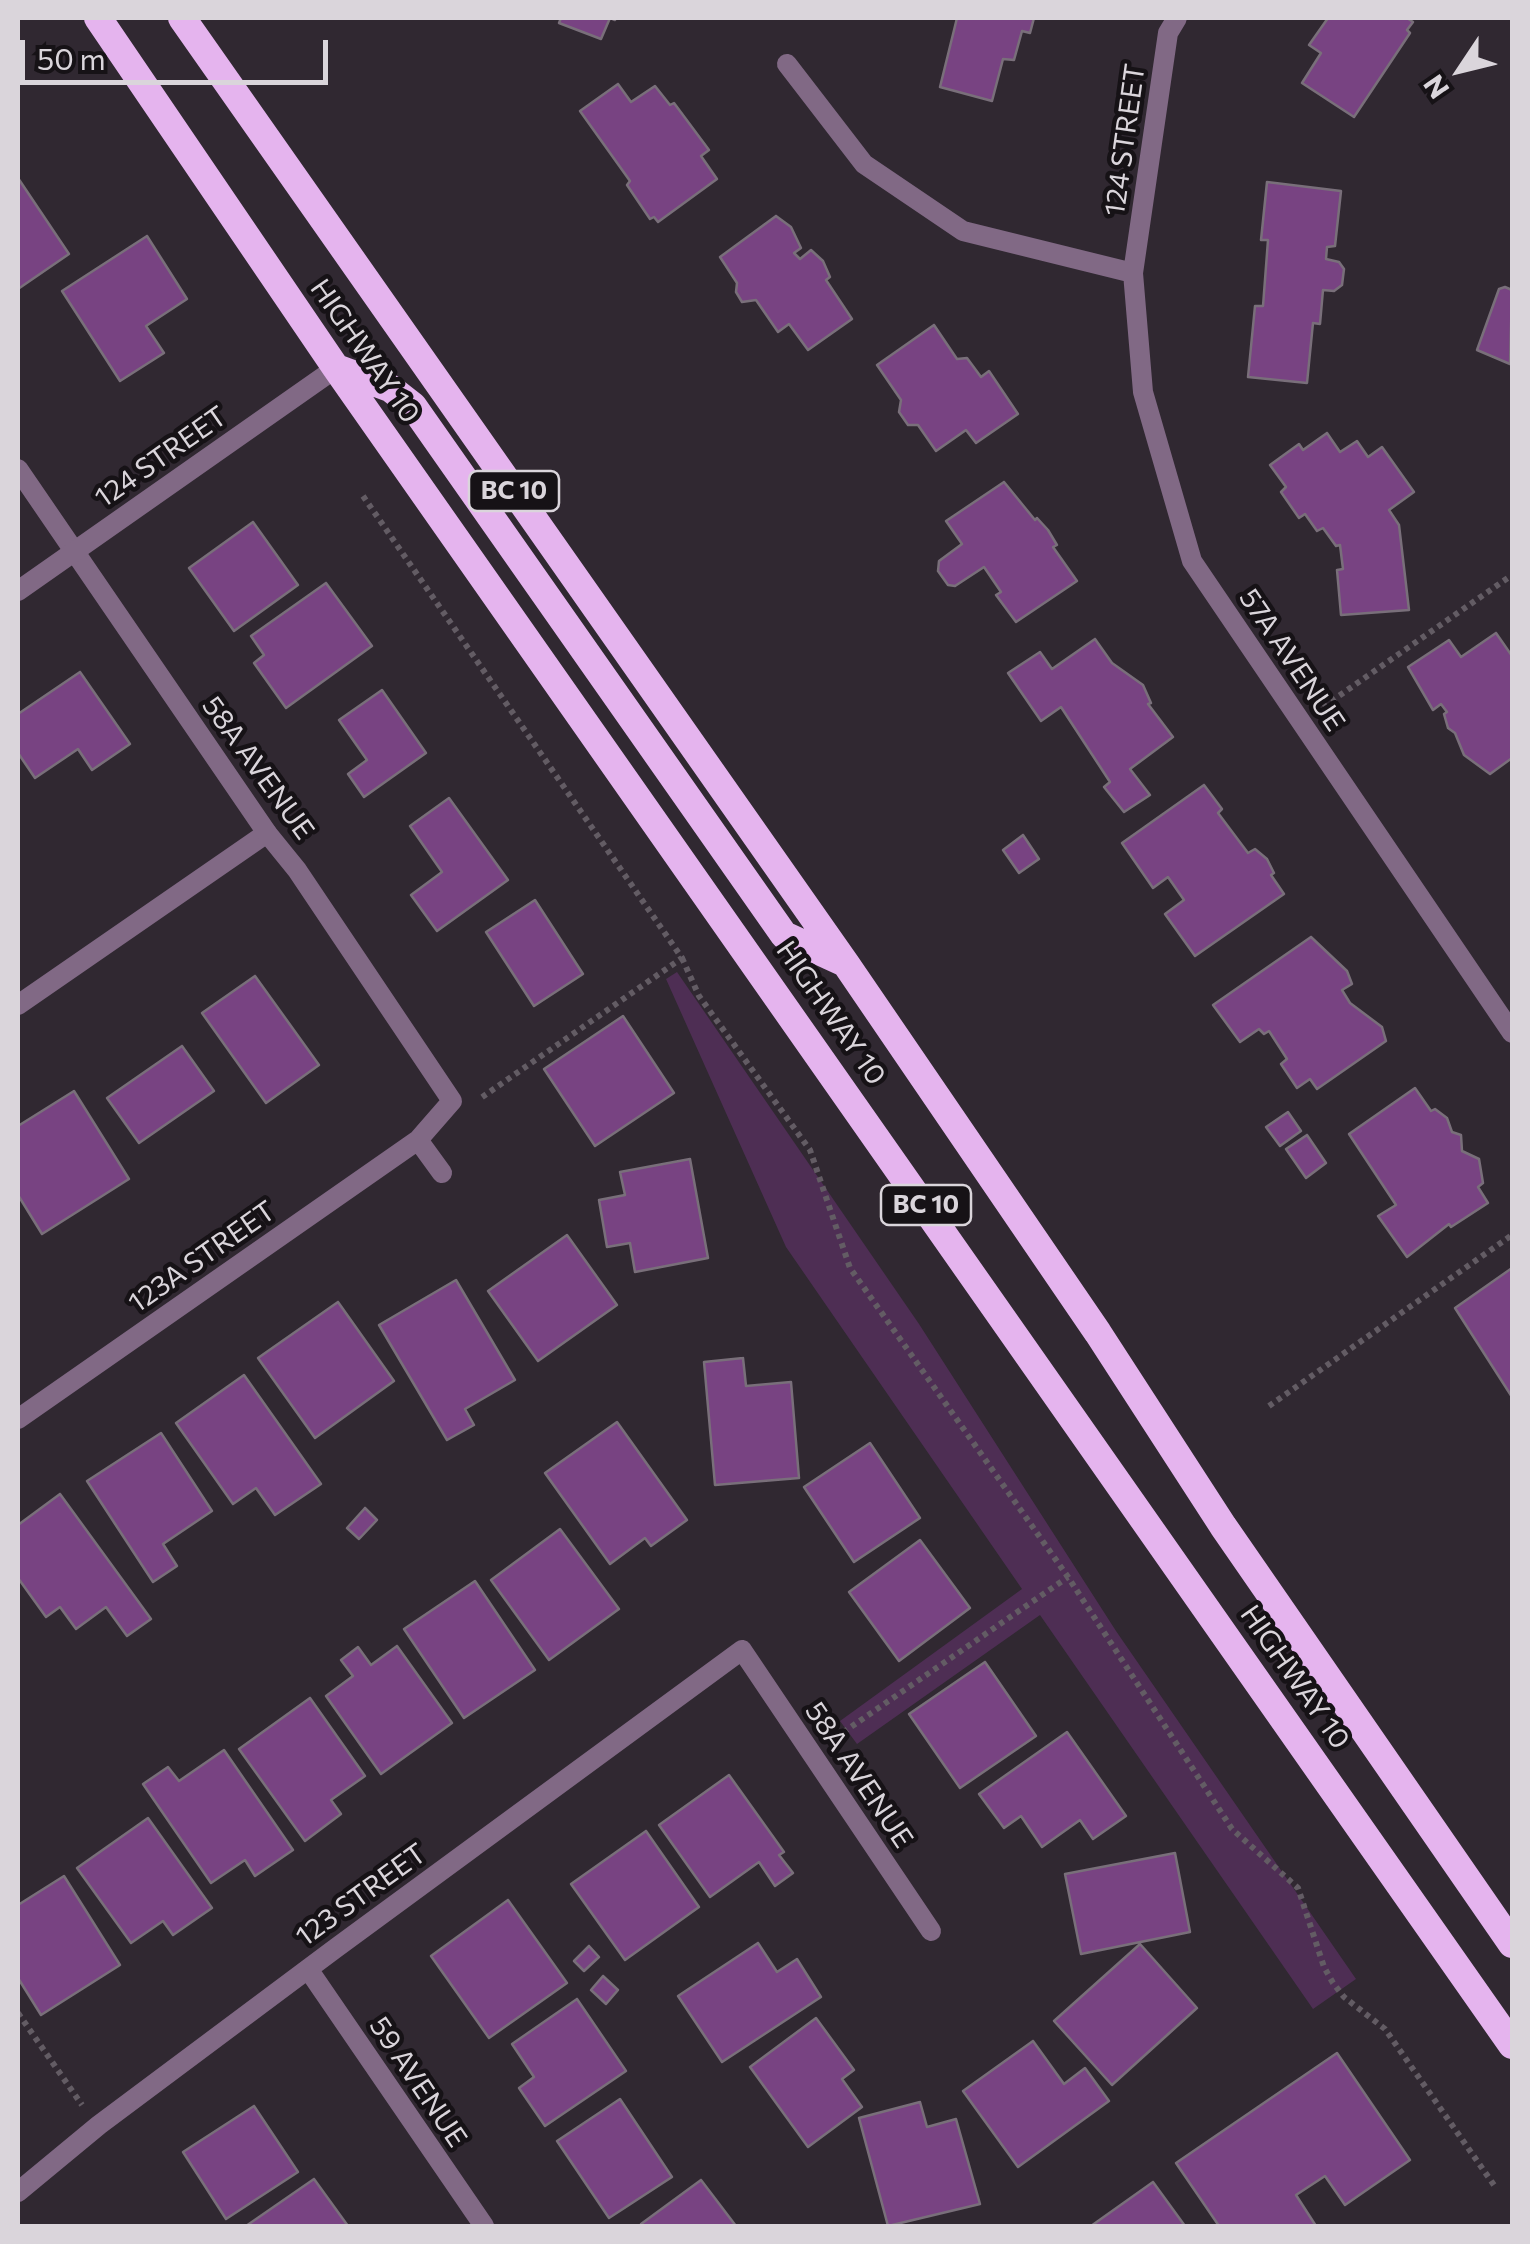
<!DOCTYPE html>
<style>
body{margin:0}
#map{position:relative;width:1530px;height:2244px;overflow:hidden;background:#302831;font-family:Commissioner,sans-serif}
canvas{display:block}
.frame{position:absolute;inset:0;border:20px solid #dad5db;pointer-events:none}
.north{position:absolute;left:1410px;top:20px;width:100px;height:100px;-webkit-text-stroke:8px #161216;paint-order:stroke;rotate:235deg;font-size:28px;font-weight:700;line-height:40px;text-align:center;color:#dad5db}
.north::after{content:'';display:block;margin:auto;width:35px;height:45px;background:#dad5db;clip-path:polygon(50% 0,100% 100%,50% 72%,0 100%)}
.scale{position:absolute;left:20px;top:40px;width:308px;height:45px;box-sizing:border-box;border:5px solid #dad5db;border-top:0;padding-left:12px;font-size:30px;line-height:35px;white-space:nowrap;color:#dad5db;-webkit-text-stroke:8px #161216;paint-order:stroke}
</style>
<div id="map">
<canvas width="1530" height="2244"></canvas>
<div class="frame"></div>
<div class="north">N</div>
<div class="scale">50 m</div>
</div>
<script>
const ctx = document.querySelector('canvas').getContext('2d');
ctx.lineJoin = 'round';
function paint(path, color) {
  ctx.fillStyle = color;
  ctx.fill(path, 'evenodd');
}
function poly(rows) {
  const path = new Path2D();
  for (const r of rows) {
    path.moveTo(r[0], r[1]);
    for (let i = 2; i < r.length; i += 2) path.lineTo(r[i], r[i + 1]);
  }
  return path;
}
function stroke(path, color, width, dash) {
  ctx.strokeStyle = color;
  ctx.lineWidth = width;
  ctx.lineCap = dash ? 'butt' : 'round';
  ctx.setLineDash(dash || []);
  ctx.stroke(path);
}
function write(font, color, halo, rows, align = 'center') {
  ctx.font = font + ' Commissioner,sans-serif';
  ctx.lineWidth = 9;
  ctx.setLineDash([]);
  ctx.textBaseline = 'middle';
  ctx.strokeStyle = halo;
  ctx.fillStyle = color;
  for (const [text, x, y, turn = 0] of rows) {
    ctx.save();
    ctx.translate(x, y);
    ctx.rotate((+turn || 0) * Math.PI / 180);
    ctx.textAlign = isNaN(turn) ? turn : align;
    if (halo) ctx.strokeText(text, 0, 0);
    ctx.fillText(text, 0, 0);
    ctx.restore();
  }
}
const green = poly([
 [677,972,919,1324,1116,1631,1356,1979,1313,2009,1040,1615,857,1744,840,1721,1022,1589,786,1247,666,979]
]);
const building = poly([
 [561,18,616,18,615,20,610,18,601,39,559,23,561,18],
 [957,18,1034,18,1030,33,1022,31,1014,60,1003,59,992,101,940,87,957,18],
 [1328,18,1407,18,1413,22,1407,30,1410,33,1354,117,1302,83,1321,53,1309,45,1328,18],
 [618,84,631,102,655,86,670,105,674,103,709,150,701,156,717,179,658,222,654,217,650,219,627,185,630,181,580,111,618,84],
 [18,178,69,254,18,289,18,178],
 [1267,182,1341,191,1335,246,1327,247,1326,259,1339,262,1344,269,1342,285,1334,291,1323,290,1320,324,1313,323,1307,383,1248,377,1255,306,1263,306,1268,240,1261,240,1267,182],
 [776,216,791,227,801,248,794,253,800,259,811,250,823,261,830,277,826,280,852,319,808,350,789,324,778,332,756,300,742,302,736,292,737,283,720,257,776,216],
 [147,236,187,299,146,326,164,353,120,381,62,291,147,236],
 [1505,287,1512,290,1510,364,1477,350,1499,289,1505,287],
 [934,325,957,359,967,358,981,377,989,371,1018,414,976,443,966,430,936,451,918,425,908,425,899,412,901,400,877,365,934,325],
 [1327,433,1340,452,1357,441,1368,457,1382,447,1414,492,1389,510,1399,525,1409,610,1341,615,1337,570,1343,569,1340,545,1336,546,1323,528,1317,531,1305,514,1299,518,1281,492,1286,487,1270,465,1299,444,1303,450,1327,433],
 [1004,482,1035,520,1037,518,1048,530,1057,545,1053,547,1077,581,1016,622,996,595,1001,592,984,567,955,586,948,585,938,571,939,561,962,544,946,521,1004,482],
 [253,522,298,585,234,631,189,568,253,522],
 [326,583,372,646,286,708,254,663,264,655,251,636,326,583],
 [1496,633,1512,656,1512,758,1490,774,1464,755,1455,733,1448,728,1444,714,1447,712,1441,704,1433,710,1408,667,1449,640,1461,657,1496,633],
 [1095,639,1112,663,1143,685,1151,703,1148,704,1173,737,1130,769,1150,795,1124,812,1104,787,1110,782,1061,707,1041,721,1008,673,1040,652,1052,669,1095,639],
 [80,672,130,744,92,770,78,749,35,778,18,753,18,714,80,672],
 [382,690,426,753,364,797,348,774,367,760,339,720,382,690],
 [1204,785,1222,809,1218,813,1248,853,1255,849,1267,859,1274,873,1271,875,1284,894,1195,956,1165,914,1184,900,1168,877,1153,888,1122,843,1204,785],
 [449,798,508,880,437,931,411,895,442,872,410,826,449,798],
 [1023,835,1039,859,1019,873,1003,850,1023,835],
 [535,900,583,974,534,1006,486,932,535,900],
 [1311,937,1347,971,1352,984,1342,990,1350,1003,1382,1027,1386,1041,1317,1089,1310,1079,1297,1088,1281,1064,1287,1059,1269,1031,1264,1034,1259,1029,1240,1042,1213,1005,1311,937],
 [255,976,319,1065,266,1103,202,1013,255,976],
 [623,1016,674,1093,595,1146,544,1069,623,1016],
 [182,1046,214,1091,139,1143,107,1098,182,1046],
 [1415,1088,1431,1111,1435,1109,1447,1118,1452,1132,1461,1135,1462,1151,1479,1159,1483,1183,1478,1187,1488,1203,1451,1227,1449,1224,1407,1257,1378,1216,1396,1205,1349,1134,1415,1088],
 [74,1091,129,1179,42,1234,18,1195,18,1126,74,1091],
 [1288,1112,1301,1131,1280,1146,1266,1127,1288,1112],
 [1307,1135,1326,1163,1306,1178,1286,1149,1307,1135],
 [690,1159,708,1258,635,1272,630,1243,607,1247,599,1200,625,1195,620,1172,690,1159],
 [567,1235,617,1305,538,1361,488,1291,567,1235],
 [1512,1268,1512,1397,1455,1308,1512,1268],
 [456,1280,515,1380,465,1409,474,1425,447,1440,379,1325,456,1280],
 [338,1302,394,1381,315,1438,258,1358,338,1302],
 [743,1358,746,1386,791,1382,799,1478,715,1485,704,1362,743,1358],
 [244,1375,321,1484,275,1515,256,1488,233,1504,176,1423,244,1375],
 [617,1422,687,1520,651,1546,645,1538,610,1564,545,1473,617,1422],
 [161,1433,212,1511,163,1544,177,1566,153,1582,87,1481,161,1433],
 [870,1443,920,1518,854,1562,804,1487,870,1443],
 [60,1494,151,1619,127,1636,106,1607,76,1629,60,1607,46,1617,18,1578,18,1525,60,1494],
 [365,1508,377,1520,359,1539,347,1528,365,1508],
 [560,1529,619,1609,549,1660,491,1580,560,1529],
 [920,1540,970,1608,899,1661,849,1592,920,1540],
 [475,1581,535,1670,464,1718,404,1629,475,1581],
 [397,1646,452,1723,381,1774,326,1696,353,1676,341,1660,358,1647,371,1665,397,1646],
 [985,1662,1036,1736,960,1788,909,1714,985,1662],
 [310,1698,365,1776,331,1800,341,1814,305,1841,239,1749,310,1698],
 [1067,1732,1126,1816,1093,1839,1080,1820,1042,1847,1021,1816,1004,1828,979,1794,1067,1732],
 [224,1750,293,1850,255,1876,245,1860,211,1883,143,1784,168,1767,179,1781,224,1750],
 [729,1775,784,1852,779,1855,793,1873,775,1886,759,1862,710,1897,659,1825,729,1775],
 [148,1818,212,1908,173,1935,163,1921,131,1943,77,1868,148,1818],
 [646,1831,699,1907,625,1960,571,1884,646,1831],
 [1175,1853,1190,1932,1081,1954,1065,1874,1175,1853],
 [64,1876,120,1965,41,2015,18,1978,18,1905,64,1876],
 [508,1900,567,1983,489,2038,431,1956,508,1900],
 [758,1943,777,1972,797,1959,821,1997,722,2062,678,1996,758,1943],
 [1140,1944,1197,2008,1112,2085,1054,2021,1140,1944],
 [589,1946,599,1957,584,1971,574,1961,589,1946],
 [603,1976,618,1990,606,2004,591,1990,603,1976],
 [577,1999,626,2071,545,2126,519,2088,534,2077,512,2044,577,1999],
 [816,2018,854,2070,842,2079,862,2107,808,2147,750,2067,816,2018],
 [1033,2041,1064,2084,1085,2068,1109,2101,1018,2167,963,2091,1033,2041],
 [1337,2053,1410,2160,1345,2205,1325,2176,1296,2195,1316,2226,1219,2226,1176,2163,1337,2053],
 [620,2099,672,2177,609,2218,557,2141,620,2099],
 [920,2102,927,2127,956,2119,980,2204,888,2226,859,2118,920,2102],
 [254,2106,298,2172,226,2219,183,2152,254,2106],
 [314,2179,348,2226,246,2226,314,2179],
 [701,2180,736,2226,643,2226,641,2224,701,2180],
 [1153,2182,1185,2226,1091,2226,1153,2182]
]);
const path = poly([
 [363,496,682,958,478,1100],
 [1323,707,1512,575],
 [682,958,699,996,810,1150,850,1268,1068,1577,1232,1829,1298,1888,1324,1967,1333,1983,1344,1997,1385,2029,1496,2188],
 [1269,1406,1512,1235],
 [835,1738,1068,1577],
 [18,2013,82,2105]
]);
const service = poly([
 [18,1005,267,833]
]);
const minor = poly([
 [1177,18,1168,33,1133,273,1143,392,1192,561,1512,1033],
 [787,64,864,164,963,231,1133,273],
 [18,469,267,833,297,870,452,1101,418,1140,18,1419],
 [418,1140,442,1173],
 [308,1969,484,2226],
 [18,2192,99,2125,336,1948,742,1650,931,1931]
]);
const tertiary = poly([
 [18,591,336,368]
]);
const trunk = poly([
 [98,18,336,368,1512,2045],
 [182,18,846,964,1098,1333,1223,1526,1512,1944],
 [336,368,390,388,413,406,784,935,845,963]
]);
const shields = [
 [514,491,90],
 [926,1205,90]
];
const shieldNames = [
 ["BC 10",514,491],
 ["BC 10",926,1205]
];
const streetNames = [
 ["124 STREET",1125,140,-82],
 ["HIGHWAY 10",365,351,55],
 ["124 STREET",161,457,-35],
 ["57A AVENUE",1292,660,56],
 ["58A AVENUE",258,768,54],
 ["HIGHWAY 10",831,1013,55],
 ["123A STREET",202,1257,-35],
 ["HIGHWAY 10",1295,1677,55],
 ["58A AVENUE",859,1775,56],
 ["123 STREET",361,1895,-36],
 ["59 AVENUE",418,2082,56]
];
paint(green, '#4e2e54');
paint(building, '#784382');
stroke(building, '#796f7a', 2.5);
stroke(path, '#635c64', 6, [5, 5]);
stroke(service, '#816985', 20);
stroke(minor, '#816985', 20);
stroke(tertiary, '#816985', 20);
stroke(trunk, '#e5b4ee', 28);
for (const [x, y, w] of shields) {
  const box = new Path2D();
  box.roundRect(x - w / 2, y - 20, w, 40, 8);
  ctx.fillStyle = '#161216';
  ctx.fill(box);
  stroke(box, '#dad5db', 2.5);
}
write('bold 25px', '#dad5db', null, shieldNames);
write('28px', '#dad5db', '#161216', streetNames);
</script>
